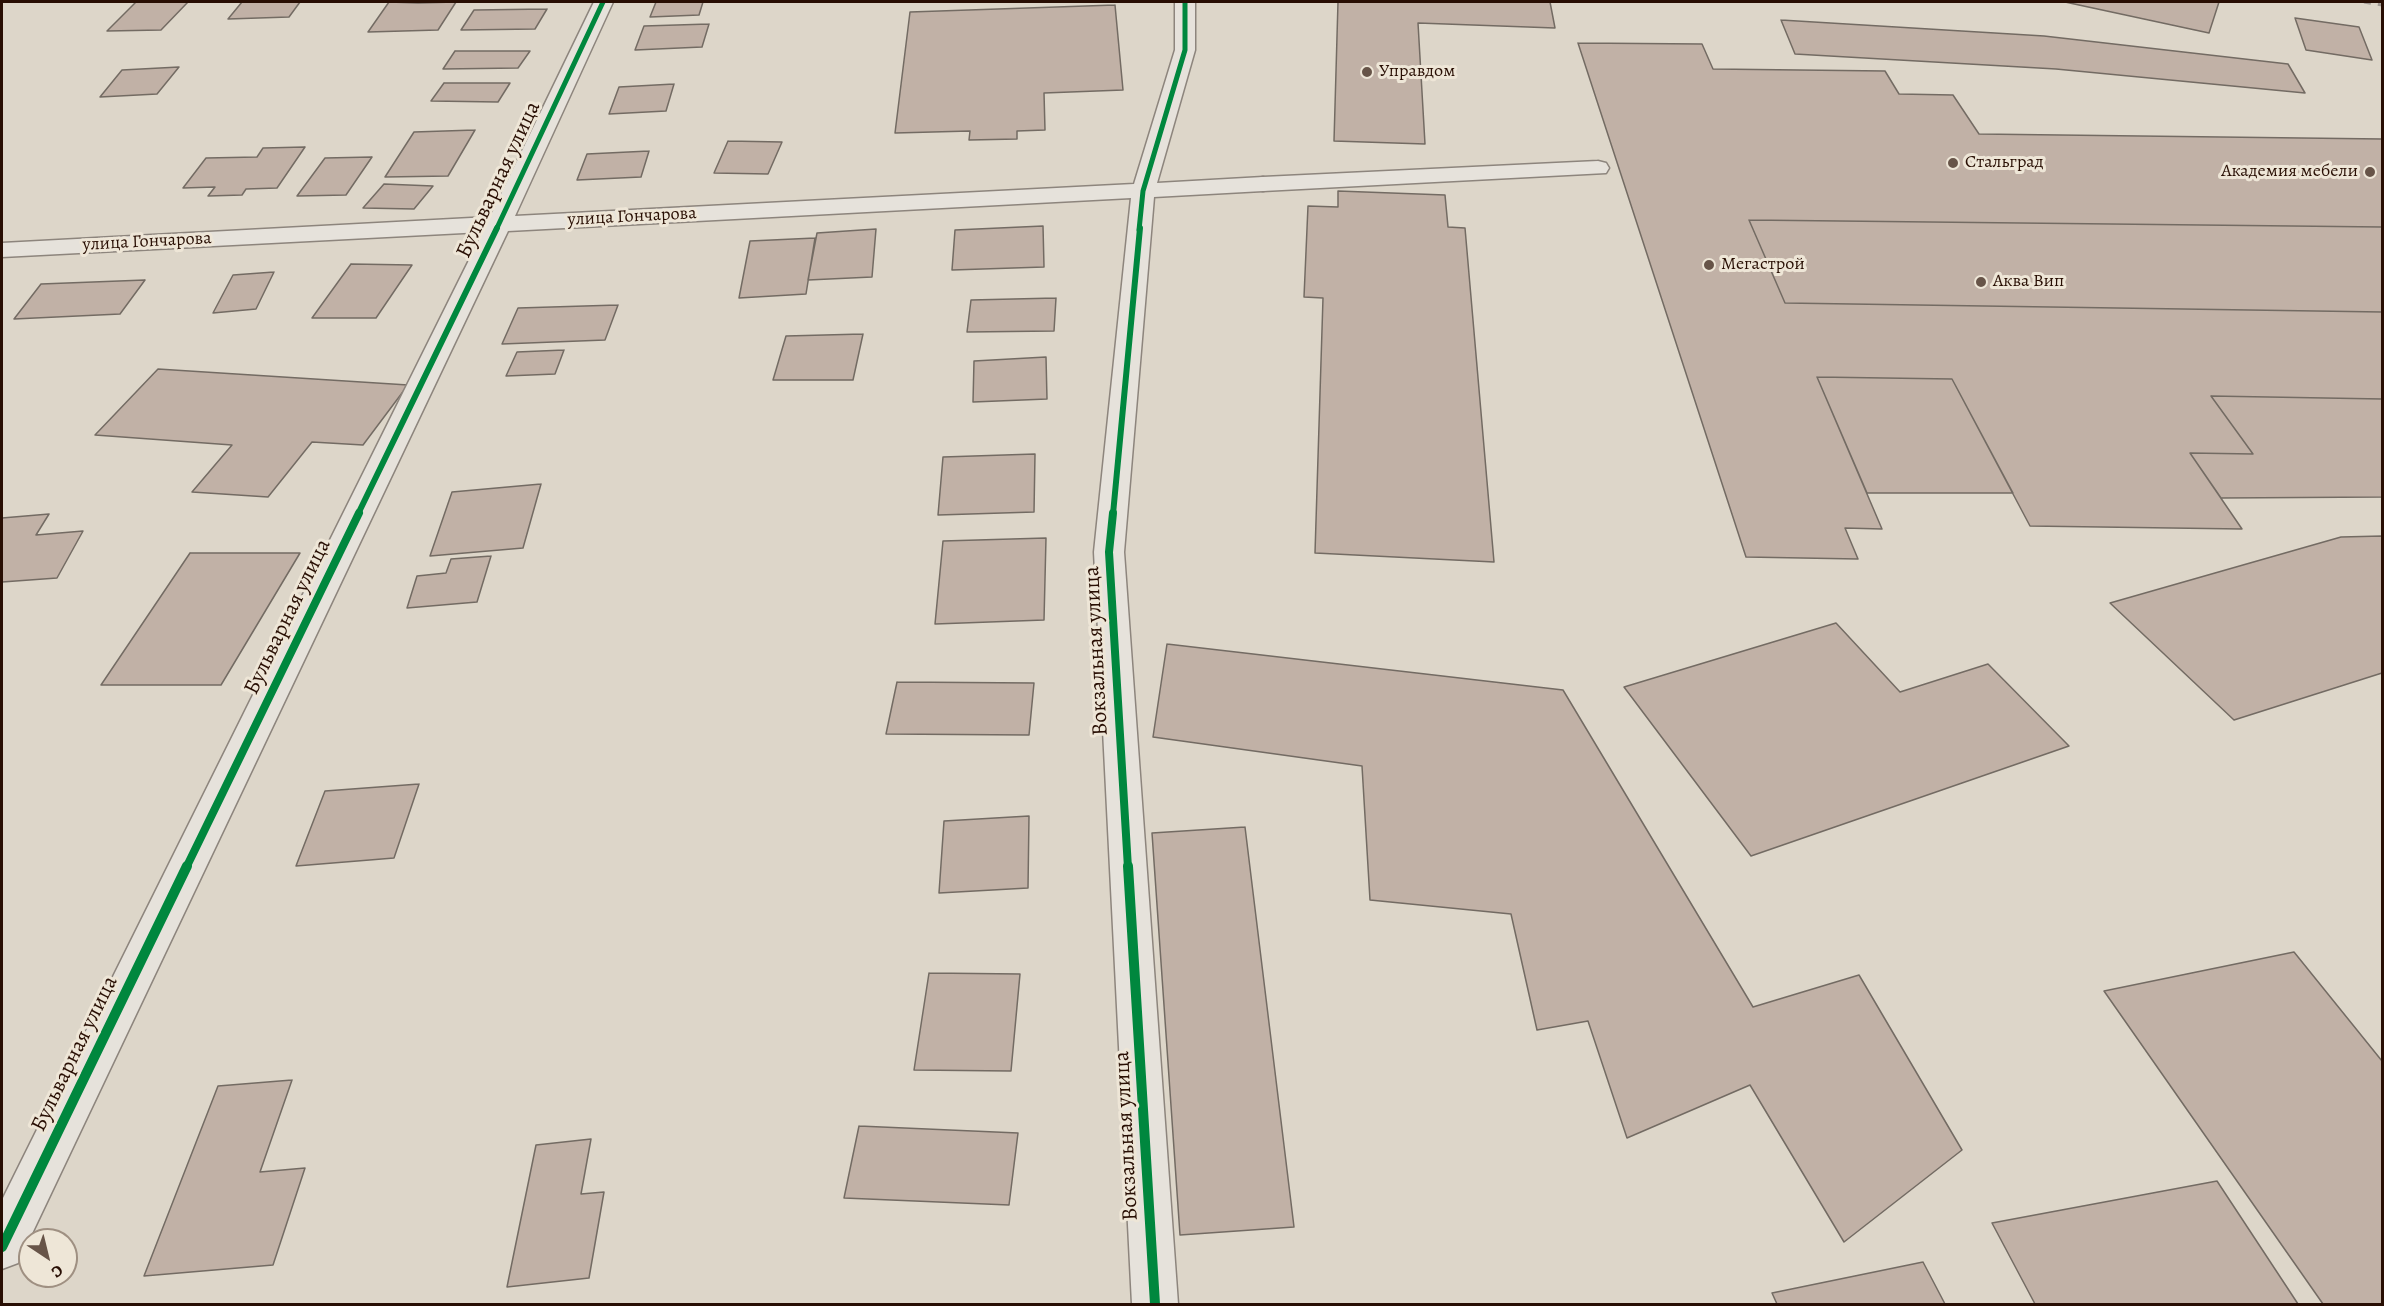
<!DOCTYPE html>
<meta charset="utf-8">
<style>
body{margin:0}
#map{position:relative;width:2384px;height:1306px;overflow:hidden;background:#ddd6c9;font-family:Alegreya,serif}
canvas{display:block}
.frame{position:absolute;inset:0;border:3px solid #280e03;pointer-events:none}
.north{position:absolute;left:18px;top:1228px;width:60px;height:60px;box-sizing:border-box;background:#eee6d7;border:2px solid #9f9082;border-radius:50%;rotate:145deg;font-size:16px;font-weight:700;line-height:24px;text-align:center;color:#280e03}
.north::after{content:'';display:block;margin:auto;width:21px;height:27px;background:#675448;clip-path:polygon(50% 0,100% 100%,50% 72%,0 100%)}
</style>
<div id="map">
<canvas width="2384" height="1306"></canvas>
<div class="frame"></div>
<div class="north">С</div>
</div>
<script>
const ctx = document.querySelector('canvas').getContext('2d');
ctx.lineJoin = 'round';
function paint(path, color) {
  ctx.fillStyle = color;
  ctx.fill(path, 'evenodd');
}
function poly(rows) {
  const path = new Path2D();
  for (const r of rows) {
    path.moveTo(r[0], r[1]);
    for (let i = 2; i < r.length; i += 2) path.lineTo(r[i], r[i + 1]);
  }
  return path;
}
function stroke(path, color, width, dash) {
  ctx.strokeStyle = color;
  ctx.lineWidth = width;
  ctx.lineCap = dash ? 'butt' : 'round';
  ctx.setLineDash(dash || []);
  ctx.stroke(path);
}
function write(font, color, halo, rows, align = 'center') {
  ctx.font = font + ' Alegreya,serif';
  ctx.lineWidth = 6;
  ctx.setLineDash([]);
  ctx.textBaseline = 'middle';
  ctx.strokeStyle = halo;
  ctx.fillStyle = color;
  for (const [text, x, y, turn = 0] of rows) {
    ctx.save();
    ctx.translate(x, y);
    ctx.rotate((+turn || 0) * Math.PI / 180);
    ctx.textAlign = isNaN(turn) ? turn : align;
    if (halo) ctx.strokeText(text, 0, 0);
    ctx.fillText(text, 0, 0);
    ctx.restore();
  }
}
const building = poly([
 [136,2,188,2,161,30,107,31,136,2],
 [242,2,300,2,289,17,228,19,242,2],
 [389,2,418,3,456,2,438,30,368,32,389,2],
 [656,2,703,2,699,15,650,17,656,2],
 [1338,2,1550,2,1555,28,1418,23,1425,144,1334,141,1338,2],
 [2065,2,2219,2,2209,33,2065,2],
 [1115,5,1123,90,1044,93,1045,130,1017,131,1017,139,969,140,970,131,895,133,910,12,1115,5],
 [547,9,535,29,461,30,474,10,547,9],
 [2295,18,2359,27,2372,60,2306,50,2295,18],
 [1781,20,2044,36,2288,64,2305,93,2056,69,1795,54,1781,20],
 [709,24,702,47,635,50,644,26,709,24],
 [1578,43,1702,44,1713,69,1885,71,1899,94,1953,95,1979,134,2382,139,2382,227,1749,220,1785,303,2382,312,2382,399,2211,396,2253,454,2190,453,2242,529,2030,526,1952,379,1817,377,1882,529,1845,528,1858,559,1746,557,1578,43],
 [455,51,530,51,518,68,443,69,455,51],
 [179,67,157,94,100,97,122,70,179,67],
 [444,83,510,83,498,102,431,101,444,83],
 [674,84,666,111,609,114,619,87,674,84],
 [475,130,448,176,385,177,414,132,475,130],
 [728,141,782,142,768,174,714,173,728,141],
 [305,147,277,188,246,189,242,195,208,196,215,187,183,188,206,158,257,157,263,148,305,147],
 [649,151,641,177,577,180,587,154,649,151],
 [372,157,346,195,297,196,325,158,372,157],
 [384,184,433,186,414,209,363,208,384,184],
 [1338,191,1445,195,1448,227,1465,228,1494,562,1315,553,1323,298,1304,297,1308,206,1338,207,1338,191],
 [1749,220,2382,227,2382,312,1785,303,1749,220],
 [1043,226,1044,267,952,270,955,230,1043,226],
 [876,229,872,277,808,280,817,233,876,229],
 [815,238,806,294,739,298,750,241,815,238],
 [351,264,412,265,376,318,312,318,351,264],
 [274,272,256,309,213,313,233,275,274,272],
 [145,280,120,314,14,319,41,284,145,280],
 [1056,298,1054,331,967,332,971,300,1056,298],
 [618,305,605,340,502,344,518,308,618,305],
 [863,334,853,380,773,380,786,336,863,334],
 [564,350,555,374,506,376,517,352,564,350],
 [1046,357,1047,399,973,402,974,361,1046,357],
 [158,369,408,385,363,445,312,442,268,497,192,492,232,445,95,435,158,369],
 [1817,377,1952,379,2013,493,1867,493,1817,377],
 [2211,396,2382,399,2382,497,2221,498,2190,453,2253,454,2211,396],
 [1035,454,1034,512,938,515,943,457,1035,454],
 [541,484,523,548,430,556,452,492,541,484],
 [49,514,36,535,83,531,57,578,2,582,2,518,49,514],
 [2382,536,2382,673,2234,720,2110,603,2341,537,2382,536],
 [1046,538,1044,620,935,624,943,541,1046,538],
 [190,553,300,553,221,685,101,685,190,553],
 [491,556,477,602,407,608,417,576,446,573,451,559,491,556],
 [1836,623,1900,692,1988,664,2069,746,1751,856,1624,687,1836,623],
 [1167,644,1563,690,1753,1007,1859,975,1962,1150,1844,1242,1750,1085,1627,1138,1588,1021,1537,1030,1511,914,1370,900,1362,766,1153,737,1167,644],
 [897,682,1034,683,1029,735,886,734,897,682],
 [419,784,394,858,296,866,325,791,419,784],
 [1029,816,1028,888,939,893,944,821,1029,816],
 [1245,827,1294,1227,1180,1235,1152,833,1245,827],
 [2294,952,2382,1061,2382,1304,2323,1304,2104,991,2294,952],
 [929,973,1020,974,1011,1071,914,1070,929,973],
 [292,1080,260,1172,305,1168,273,1265,144,1276,218,1086,292,1080],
 [859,1126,1018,1133,1009,1205,844,1198,859,1126],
 [591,1139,581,1194,604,1192,589,1278,507,1287,536,1145,591,1139],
 [2217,1181,2298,1304,2035,1304,1992,1223,2217,1181],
 [1923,1262,1945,1304,1777,1304,1772,1293,1923,1262]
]);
const lane = poly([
 [1598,161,1606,163,1609,168,1606,173,1263,191,1255,189,1251,184,1255,179,1263,177,1598,161]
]);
const street = poly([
 [594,2,613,2,515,216,1134,184,1175,50,1175,2,1195,2,1195,50,1157,183,1263,177,1271,179,1275,184,1271,189,1263,191,1154,197,1124,552,1178,1304,1132,1304,1094,552,1131,198,508,231,18,1263,2,1269,2,1200,483,232,2,257,2,243,490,217,594,2]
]);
const rail = poly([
 [2364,2,2382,5]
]);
const cyclewayFar3 = poly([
 [496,230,603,2],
 [1139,230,1143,191,1185,50,1185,2]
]);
const cyclewayFar2 = poly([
 [358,514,497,228],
 [1113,514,1140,228]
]);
const cyclewayFar1 = poly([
 [1113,513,1109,552,1128,868],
 [186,868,359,513]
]);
const cycleway = poly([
 [1128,866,1155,1304],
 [2,1247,187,866]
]);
const markers = [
 [1367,72,6,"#675448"],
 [1953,163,6,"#675448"],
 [2370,172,6,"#675448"],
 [1709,265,6,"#675448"],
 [1981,282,6,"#675448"]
];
const farPoinames = [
 ["Управдом",1379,72],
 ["Стальград",1965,163],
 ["Академия мебели",2358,172,"right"],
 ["Мегастрой",1721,265],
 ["Аква Вип",1993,282]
];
const farStreetnames = [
 ["улица Гончарова",632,217,-3],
 ["улица Гончарова",147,242,-3]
];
const streetNames = [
 ["Бульварная улица",499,180,-65],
 ["Бульварная улица",288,617,-64],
 ["Вокзальная улица",1097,651,-93],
 ["Бульварная улица",75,1054,-64],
 ["Вокзальная улица",1127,1136,-93]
];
paint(building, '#c1b1a6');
stroke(building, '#736b63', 1.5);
stroke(lane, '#8d857d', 3);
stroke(street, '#8d857d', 3);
paint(lane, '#e6e2db');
paint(street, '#e6e2db');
stroke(rail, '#a19a94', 3, [7, 7]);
stroke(cyclewayFar3, '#00873e', 5);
stroke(cyclewayFar2, '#00873e', 6);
stroke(cyclewayFar1, '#00873e', 8);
stroke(cycleway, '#00873e', 10);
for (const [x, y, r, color] of markers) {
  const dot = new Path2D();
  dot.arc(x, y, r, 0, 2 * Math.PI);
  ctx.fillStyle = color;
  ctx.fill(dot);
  stroke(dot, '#eee6d7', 2);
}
write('18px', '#280e03', '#eee6d7', farPoinames, 'left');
write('18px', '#280e03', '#eee6d7', farStreetnames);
write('22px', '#280e03', '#eee6d7', streetNames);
</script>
